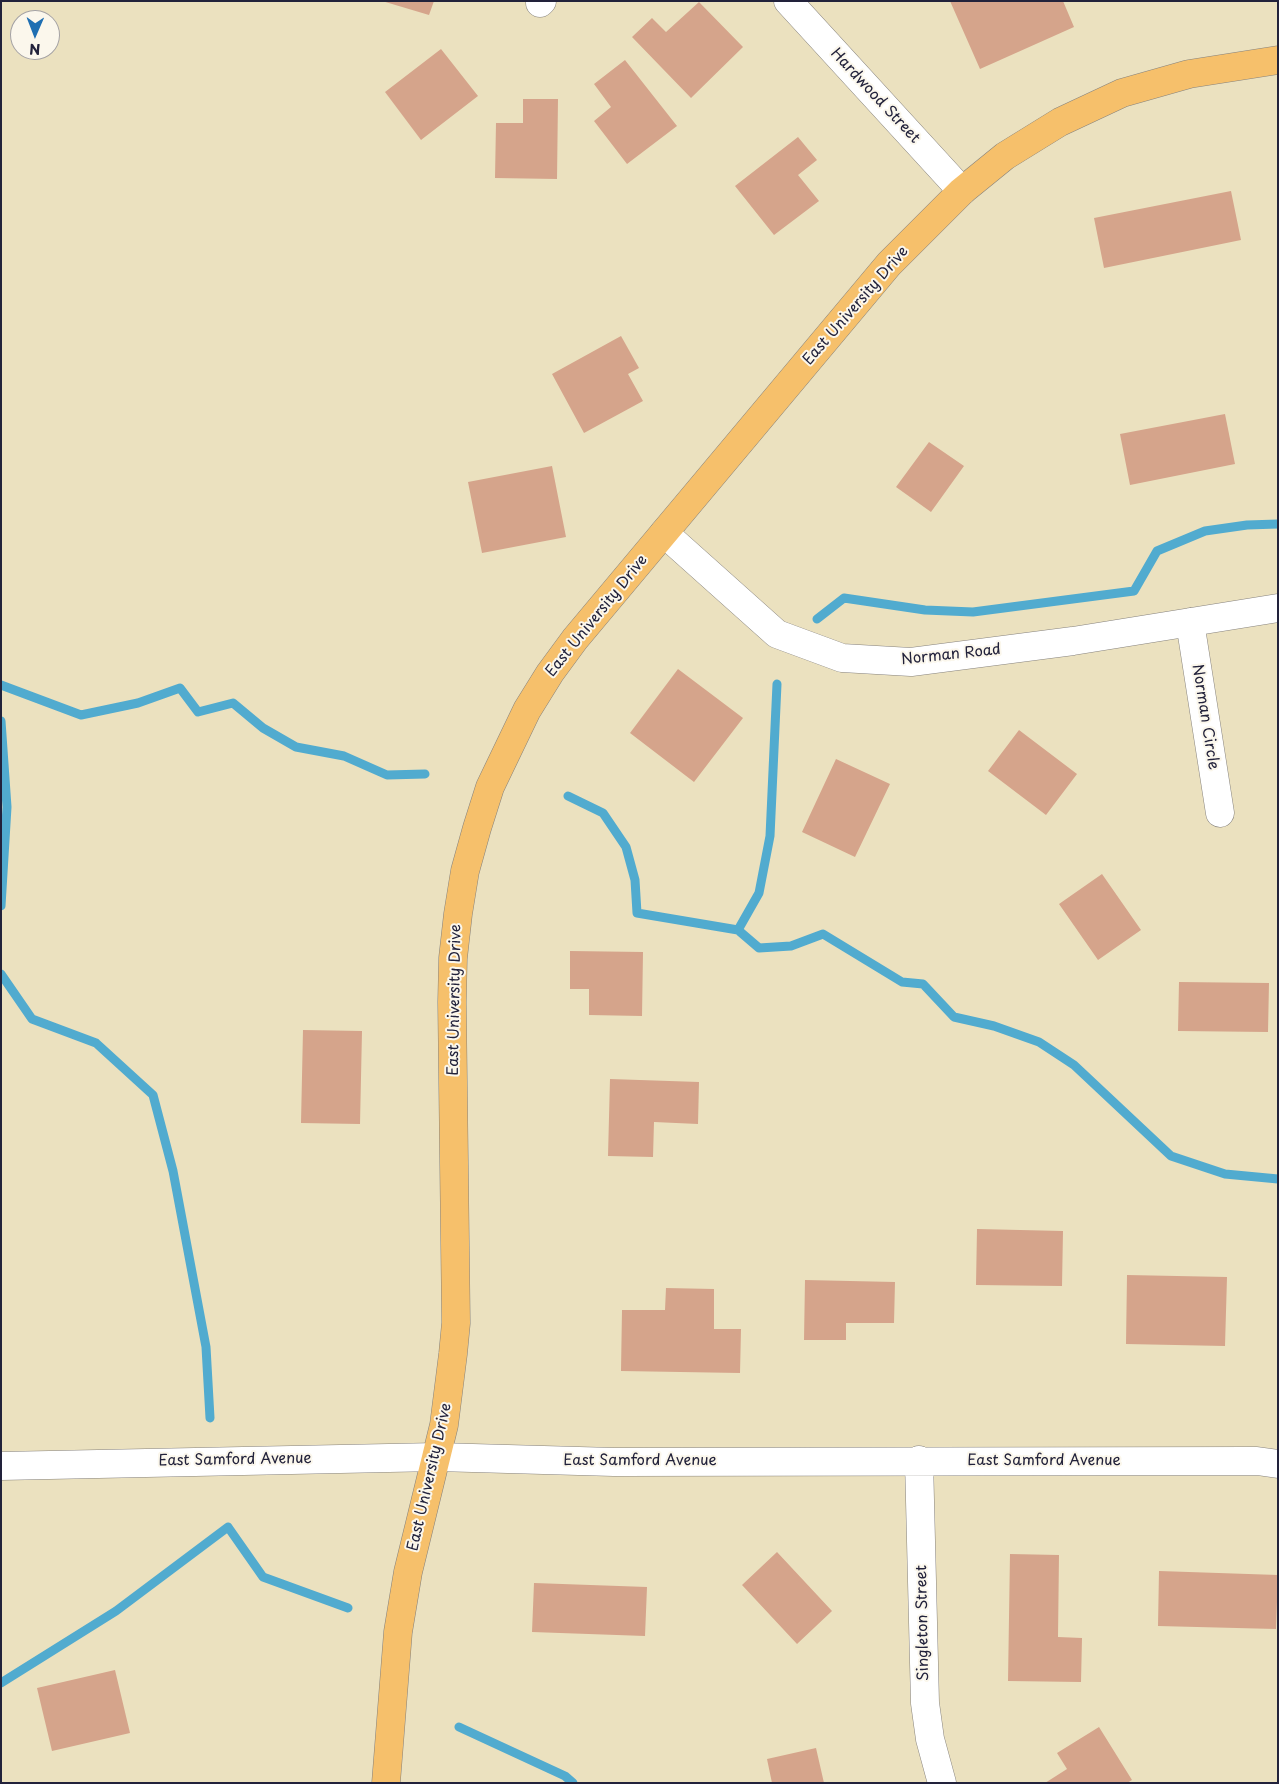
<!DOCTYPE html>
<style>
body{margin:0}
#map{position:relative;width:1279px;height:1784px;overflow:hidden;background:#ebe1bf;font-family:"Playpen Sans",sans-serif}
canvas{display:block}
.frame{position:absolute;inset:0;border:2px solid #22223b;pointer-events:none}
.north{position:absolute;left:10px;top:10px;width:50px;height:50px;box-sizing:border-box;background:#fbf7ec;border:1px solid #a4a2a5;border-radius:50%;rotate:181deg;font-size:14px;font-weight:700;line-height:20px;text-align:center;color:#22223b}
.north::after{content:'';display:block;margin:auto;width:18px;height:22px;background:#1f6fb2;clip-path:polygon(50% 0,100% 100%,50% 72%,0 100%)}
</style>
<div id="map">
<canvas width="1279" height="1784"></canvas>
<div class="frame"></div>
<div class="north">N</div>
</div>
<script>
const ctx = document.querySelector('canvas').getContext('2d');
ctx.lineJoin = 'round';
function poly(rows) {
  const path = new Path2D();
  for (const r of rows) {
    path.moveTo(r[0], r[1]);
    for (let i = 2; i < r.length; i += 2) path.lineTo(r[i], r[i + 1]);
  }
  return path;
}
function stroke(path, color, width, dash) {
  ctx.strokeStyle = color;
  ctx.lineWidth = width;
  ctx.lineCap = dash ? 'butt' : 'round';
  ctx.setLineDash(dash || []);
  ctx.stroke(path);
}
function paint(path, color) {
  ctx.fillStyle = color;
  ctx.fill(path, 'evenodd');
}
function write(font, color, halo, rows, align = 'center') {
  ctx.font = font + ' "Playpen Sans",sans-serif';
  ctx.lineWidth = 4;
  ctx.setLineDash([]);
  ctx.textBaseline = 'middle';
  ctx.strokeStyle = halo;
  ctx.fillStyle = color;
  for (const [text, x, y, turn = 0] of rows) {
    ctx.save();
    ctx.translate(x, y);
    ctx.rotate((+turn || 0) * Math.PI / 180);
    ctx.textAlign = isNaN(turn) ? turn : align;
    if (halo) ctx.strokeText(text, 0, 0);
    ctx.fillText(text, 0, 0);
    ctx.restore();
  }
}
const stream = poly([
 [817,619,844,598,925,610,973,612,1134,591,1157,551,1205,531,1247,525,1278,524],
 [1,685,81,715,138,703,180,688,198,712,233,703,263,728,296,747,344,756,387,775,425,774],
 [1,721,7,807,1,906],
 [568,796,603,813,626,847,635,880,637,913,738,930,759,948,791,946,823,934,902,982,923,984,954,1017,994,1026,1039,1042,1074,1065,1171,1156,1225,1174,1278,1179],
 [738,930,759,893,770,836,777,684],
 [1,974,32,1019,96,1043,153,1095,173,1171,206,1347,210,1418],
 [1,1683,116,1611,228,1527,263,1577,348,1608],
 [459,1727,565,1776,573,1783]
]);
const building = poly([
 [382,1,434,1,429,15],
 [950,1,1063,1,1074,27,980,69],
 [699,2,743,47,691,98,632,37,652,18,666,32],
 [441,49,478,96,421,140,385,92],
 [625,60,677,126,627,164,594,121,611,107,594,84],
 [523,99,558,99,557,179,495,178,496,123,523,123],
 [798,137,817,160,798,175,819,201,774,235,735,186],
 [1231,191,1241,240,1104,268,1094,218],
 [621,336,639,368,628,374,643,401,584,433,552,374],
 [1225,414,1235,464,1130,485,1120,434],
 [929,442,964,466,931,512,896,487],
 [552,466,566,537,482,553,468,482],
 [678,669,743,718,694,782,630,733],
 [1019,730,1077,774,1046,815,988,771],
 [836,759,890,784,855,857,802,832],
 [1102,874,1141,930,1098,960,1059,904],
 [570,951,643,952,642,1016,589,1015,589,989,570,989],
 [1179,982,1269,983,1268,1032,1178,1031],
 [303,1030,362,1031,360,1124,301,1123],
 [610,1079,699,1082,698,1124,654,1122,653,1157,608,1156],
 [977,1229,1063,1231,1062,1286,976,1285],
 [1127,1275,1227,1277,1225,1346,1126,1344],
 [805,1280,895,1282,894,1323,846,1323,846,1340,804,1340],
 [666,1288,714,1289,714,1329,741,1329,740,1373,621,1371,622,1310,665,1310],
 [777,1552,832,1611,797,1644,742,1585],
 [1010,1554,1059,1555,1058,1637,1082,1638,1081,1682,1008,1681],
 [1159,1571,1278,1575,1276,1629,1158,1626],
 [534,1583,647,1587,645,1636,532,1632],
 [115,1670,130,1733,52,1751,37,1688],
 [1099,1727,1132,1780,1127,1783,1045,1783,1067,1769,1057,1753],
 [816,1748,824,1783,772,1783,767,1759]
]);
const minor = poly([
 [788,1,962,191],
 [540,3,542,1],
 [664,533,777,634,842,658,911,662,1073,641,1278,608],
 [1190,622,1220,813],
 [919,1460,925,1703,930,1739,942,1783],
 [1,1466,437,1457,614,1462,1257,1461,1278,1464]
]);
const major = poly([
 [386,1783,398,1632,408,1572,444,1425,453,1354,456,1323,452,1002,453,958,458,914,465,871,477,828,490,787,527,710,550,673,575,639,889,264,962,191,1005,156,1060,122,1122,93,1189,74,1278,60]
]);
const streetNames = [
 ["Hardwood Street",875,96,47],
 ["East University Drive",856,306,-49],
 ["East University Drive",597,616,-51],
 ["Norman Road",951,655,-6],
 ["Norman Circle",1205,717,81],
 ["East University Drive",455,1000,-89],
 ["East Samford Avenue",235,1460,-1],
 ["East Samford Avenue",640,1461],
 ["East Samford Avenue",1044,1461],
 ["East University Drive",430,1477,-77],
 ["Singleton Street",923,1623,-91]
];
stroke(stream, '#51abcf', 9);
paint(building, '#d5a48b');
stroke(minor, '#86827d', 29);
stroke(major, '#86827d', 29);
stroke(minor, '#fff', 28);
stroke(major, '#f6c06b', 28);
write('15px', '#22223b', '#fbf7ec', streetNames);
</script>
